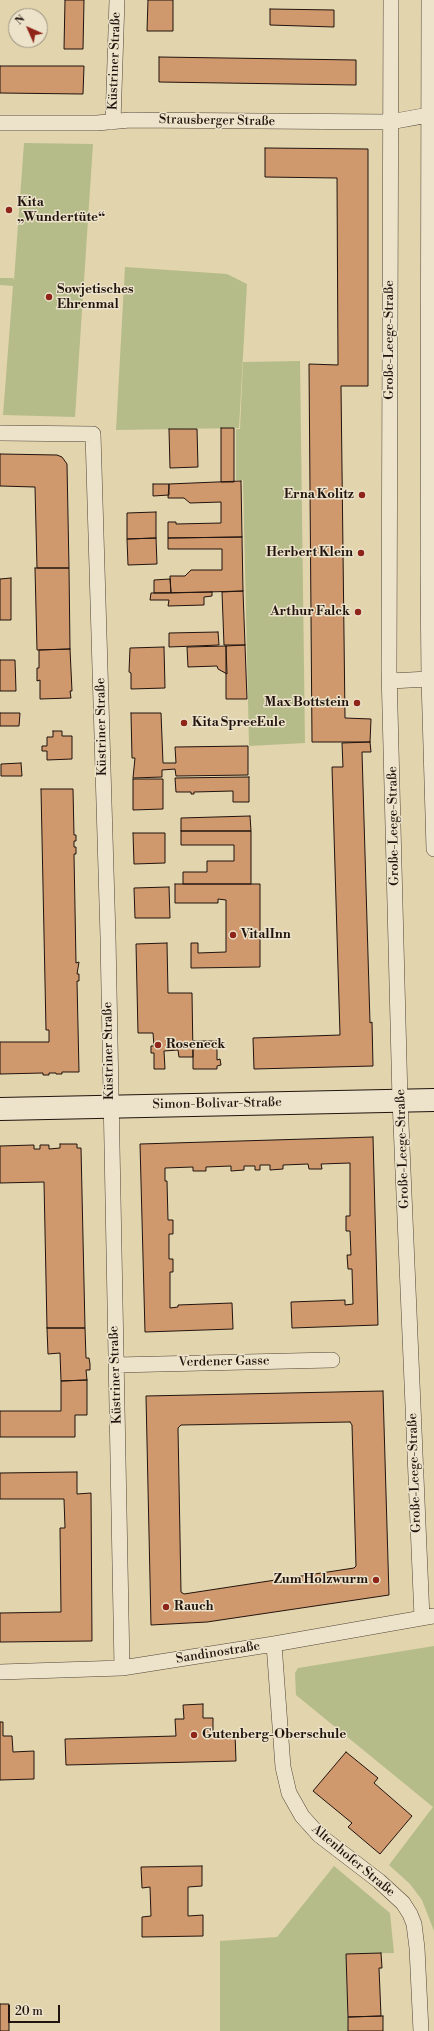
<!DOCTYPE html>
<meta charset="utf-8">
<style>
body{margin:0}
#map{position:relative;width:434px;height:2031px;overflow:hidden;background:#e2d4ad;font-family:"Libre Bodoni",serif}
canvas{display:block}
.north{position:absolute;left:8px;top:8px;width:40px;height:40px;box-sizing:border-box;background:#ece3ca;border:1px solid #9b907f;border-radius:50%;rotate:315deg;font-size:11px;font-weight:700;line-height:16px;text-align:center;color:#21140e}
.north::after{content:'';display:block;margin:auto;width:14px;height:18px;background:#8f2418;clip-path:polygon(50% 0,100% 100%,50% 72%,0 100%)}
.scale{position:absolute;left:8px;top:2005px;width:52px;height:18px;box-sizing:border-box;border:2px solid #21140e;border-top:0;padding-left:5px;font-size:12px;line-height:14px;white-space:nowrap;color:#21140e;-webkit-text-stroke:3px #ece3ca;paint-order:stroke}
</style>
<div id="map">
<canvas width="434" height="2031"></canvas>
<div class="north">N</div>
<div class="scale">20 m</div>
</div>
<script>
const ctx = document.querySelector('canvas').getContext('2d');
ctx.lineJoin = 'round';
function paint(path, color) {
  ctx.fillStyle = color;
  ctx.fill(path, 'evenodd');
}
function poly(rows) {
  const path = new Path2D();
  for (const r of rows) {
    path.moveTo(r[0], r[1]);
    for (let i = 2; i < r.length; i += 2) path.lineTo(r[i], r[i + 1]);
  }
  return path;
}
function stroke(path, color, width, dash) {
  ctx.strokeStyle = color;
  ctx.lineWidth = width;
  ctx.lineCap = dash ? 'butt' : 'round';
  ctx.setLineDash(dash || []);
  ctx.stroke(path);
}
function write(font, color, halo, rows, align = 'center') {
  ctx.font = font + ' "Libre Bodoni",serif';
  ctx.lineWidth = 3;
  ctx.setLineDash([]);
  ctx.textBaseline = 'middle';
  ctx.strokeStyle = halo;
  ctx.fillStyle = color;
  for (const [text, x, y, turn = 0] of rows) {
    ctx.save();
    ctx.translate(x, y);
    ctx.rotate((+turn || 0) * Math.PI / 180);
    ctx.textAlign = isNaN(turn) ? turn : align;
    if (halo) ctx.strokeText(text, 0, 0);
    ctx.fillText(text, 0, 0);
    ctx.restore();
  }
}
const green = poly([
 [24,143,93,144,75,417,3,415,13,286,0,285,0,278,13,278,14,280],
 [125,267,227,274,247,284,239,428,116,430],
 [300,361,305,743,249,746,243,480,236,480,236,429,240,429,243,362],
 [434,1646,434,1931,422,1900,410,1884,389,1865,433,1807,296,1695,295,1673,298,1668],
 [334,1866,390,1913,394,1953,346,1954,348,2031,220,2031,220,1941,277,1937]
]);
const building = poly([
 [65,0,84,0,83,49,64,49,65,0],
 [148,0,173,0,173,31,147,31,148,0],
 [270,9,334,10,334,27,270,25,270,9],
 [159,57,356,60,356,85,159,82,159,57],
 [0,66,84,66,83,94,0,93,0,66],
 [265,148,368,149,368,386,341,386,345,718,371,719,370,742,312,742,309,364,338,365,337,178,265,177,265,148],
 [221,428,234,428,234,482,221,482,221,428],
 [169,429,197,429,198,467,170,468,169,429],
 [0,454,57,455,62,457,67,464,69,568,37,568,35,487,0,486,0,454],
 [241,481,242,537,168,538,168,522,176,522,176,524,221,523,221,502,190,503,184,498,168,498,169,484,241,481],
 [153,484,169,484,169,495,153,496,153,484],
 [156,512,156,538,127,539,127,513,156,512],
 [242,537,243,591,171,593,170,576,185,576,191,570,222,570,222,549,168,549,168,538,242,537],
 [156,538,157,564,128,565,127,539,156,538],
 [35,568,69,568,70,649,37,650,35,568],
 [11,578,11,620,0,620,0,579,11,578],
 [170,579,171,593,154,593,154,580,170,579],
 [243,591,245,645,224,645,222,592,243,591],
 [212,592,212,596,204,597,204,605,168,606,169,600,150,600,151,593,212,592],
 [218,632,219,645,169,647,169,633,218,632],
 [245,645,247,699,226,699,226,646,245,645],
 [226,646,227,674,218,669,217,666,188,667,187,647,226,646],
 [164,647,165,688,131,689,131,673,129,672,130,648,164,647],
 [70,649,72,691,70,691,71,698,40,699,40,680,37,681,37,668,39,668,39,650,70,649],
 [0,660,15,660,16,691,0,691,0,660],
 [0,713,20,713,19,726,0,726,0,713],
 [131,713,161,713,163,763,176,763,175,747,248,746,248,775,176,776,175,769,162,770,162,777,133,778,135,758,132,758,131,713],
 [53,731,62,731,62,736,72,736,72,759,47,760,47,751,42,751,42,746,47,746,47,737,53,737,53,731],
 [370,742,371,752,362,752,370,1023,372,1022,373,1066,254,1069,253,1038,340,1035,332,767,343,767,342,743,370,742],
 [21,763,22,776,1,776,1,764,21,763],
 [249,777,249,802,233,802,233,791,194,792,194,794,191,794,191,792,176,792,175,778,249,777],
 [133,779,163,779,163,809,133,810,133,779],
 [41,789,73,789,74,835,76,835,76,841,74,841,74,847,76,847,76,854,74,854,76,963,79,962,77,974,79,974,79,981,77,981,79,1072,62,1072,62,1074,56,1074,56,1073,49,1073,49,1075,43,1075,43,1073,0,1074,0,1042,49,1042,49,1030,46,1030,41,789],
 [250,816,251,831,181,831,181,818,250,816],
 [181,831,251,831,251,884,183,884,183,872,207,872,207,861,234,861,234,845,181,845,181,831],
 [133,833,165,833,165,863,134,864,133,833],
 [175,884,260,884,260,967,191,968,191,943,198,943,198,953,226,952,226,900,218,899,218,903,175,903,175,884],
 [169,887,170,918,135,918,134,888,169,887],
 [167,943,168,993,192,993,193,1057,179,1057,178,1050,164,1051,165,1069,154,1069,154,1053,151,1053,151,1046,154,1046,153,1033,138,1033,136,944,167,943],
 [193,1041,217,1041,217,1060,220,1059,221,1065,217,1066,217,1069,193,1069,193,1041],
 [373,1137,378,1325,292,1328,291,1302,345,1300,345,1305,353,1304,352,1269,348,1269,347,1255,351,1255,350,1231,346,1231,346,1216,350,1216,350,1163,321,1164,322,1169,309,1169,308,1164,283,1165,283,1169,270,1170,270,1165,260,1165,260,1170,255,1170,255,1166,244,1166,244,1170,231,1171,231,1166,206,1167,206,1171,193,1171,193,1167,165,1168,165,1181,167,1181,168,1220,173,1220,173,1234,169,1234,169,1259,173,1259,173,1272,170,1272,170,1308,178,1307,178,1305,232,1303,233,1329,145,1332,140,1144,373,1137],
 [60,1144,77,1144,77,1148,81,1148,85,1328,47,1328,44,1182,0,1183,0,1146,34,1145,34,1149,40,1149,40,1145,49,1145,49,1149,60,1148,60,1144],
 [47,1328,85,1328,86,1358,89,1358,90,1364,90,1370,86,1370,87,1380,61,1381,60,1353,48,1354,47,1328],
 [87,1380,87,1415,75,1415,75,1437,0,1437,0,1411,61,1411,61,1381,87,1380],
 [383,1391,389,1595,207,1622,151,1625,146,1396,383,1391],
 [350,1422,352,1425,356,1566,354,1568,184,1594,181,1592,178,1428,181,1425,350,1422],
 [77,1472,77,1494,91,1493,92,1641,0,1642,0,1613,61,1612,60,1528,65,1528,64,1499,0,1499,0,1473,77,1472],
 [203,1704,203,1718,213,1718,213,1735,235,1734,236,1761,66,1765,65,1739,176,1736,175,1719,184,1719,183,1705,203,1704],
 [0,1722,3,1722,3,1736,12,1736,13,1752,34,1751,34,1779,0,1780,0,1722],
 [346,1752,378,1778,374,1783,412,1816,380,1854,348,1827,352,1823,313,1791,346,1752],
 [202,1866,202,1886,188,1887,188,1916,203,1915,203,1936,142,1937,142,1917,151,1916,150,1887,142,1888,141,1867,202,1866],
 [381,1953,382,1968,379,1968,381,2016,348,2017,346,1954,381,1953],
 [0,2004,9,2004,9,2031,0,2031,0,2004],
 [383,2016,383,2031,348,2031,348,2017,383,2016]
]);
const street = poly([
 [391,0,389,670,400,1100,422,1618],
 [429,0,428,572,429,679,434,849],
 [113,122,117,0],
 [0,123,97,123,130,120,390,122,434,114],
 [0,433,93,434,108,937,122,1668],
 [390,681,429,679],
 [116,1365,332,1360],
 [274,1644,283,1767,289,1793,302,1816,319,1835,379,1881,403,1903,410,1914,414,1924,417,1948,421,2031],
 [0,1672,122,1668,274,1644,434,1616]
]);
const secondary = poly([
 [0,1109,434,1100]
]);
const markers = [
 [9,210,4,"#8f2418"],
 [49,297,4,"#8f2418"],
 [362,495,4,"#8f2418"],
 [361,553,4,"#8f2418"],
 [358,612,4,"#8f2418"],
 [357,703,4,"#8f2418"],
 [184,723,4,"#8f2418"],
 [233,935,4,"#8f2418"],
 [158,1045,4,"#8f2418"],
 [376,1580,4,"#8f2418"],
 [166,1607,4,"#8f2418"],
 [194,1735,4,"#8f2418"]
];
const streetNames = [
 ["Küstriner Straße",115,61,-88],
 ["Strausberger Straße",217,121,1],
 ["Große-Leege-Straße",390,340,-90],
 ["Küstriner Straße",102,727,-91],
 ["Große-Leege-Straße",394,826,-91],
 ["Küstriner Straße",109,1051,-91],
 ["Simon-Bolivar-Straße",217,1104,-1],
 ["Große-Leege-Straße",403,1149,-92],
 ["Verdener Gasse",224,1362,-1],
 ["Küstriner Straße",116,1375,-92],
 ["Große-Leege-Straße",415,1473,-92],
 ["Sandinostraße",218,1653,-9],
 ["Altenhofer Straße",353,1861,40]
];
const poiNames = [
 ["Kita",17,203],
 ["„Wundertüte“",17,218],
 ["Sowjetisches",57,290],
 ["Ehrenmal",57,305],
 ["Erna Kolitz",354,495,"right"],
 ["Herbert Klein",353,553,"right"],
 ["Arthur Falck",350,612,"right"],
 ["Max Bottstein",349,703,"right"],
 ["Kita SpreeEule",192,723],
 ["VitalInn",241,935],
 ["Roseneck",166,1045],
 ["Zum Holzwurm",368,1580,"right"],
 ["Rauch",174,1607],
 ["Gutenberg-Oberschule",202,1735]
];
paint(green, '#b5bc89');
paint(building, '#d0986d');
stroke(building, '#21140e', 1);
stroke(street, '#514436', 16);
stroke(secondary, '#21140e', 24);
stroke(street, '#ece3ca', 15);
stroke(secondary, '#ece3ca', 22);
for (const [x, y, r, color] of markers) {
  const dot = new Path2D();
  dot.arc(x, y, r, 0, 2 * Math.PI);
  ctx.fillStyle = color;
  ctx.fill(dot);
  stroke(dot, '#ece3ca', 1.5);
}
write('13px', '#21140e', '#ece3ca', streetNames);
write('bold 13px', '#21140e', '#ece3ca', poiNames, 'left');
</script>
